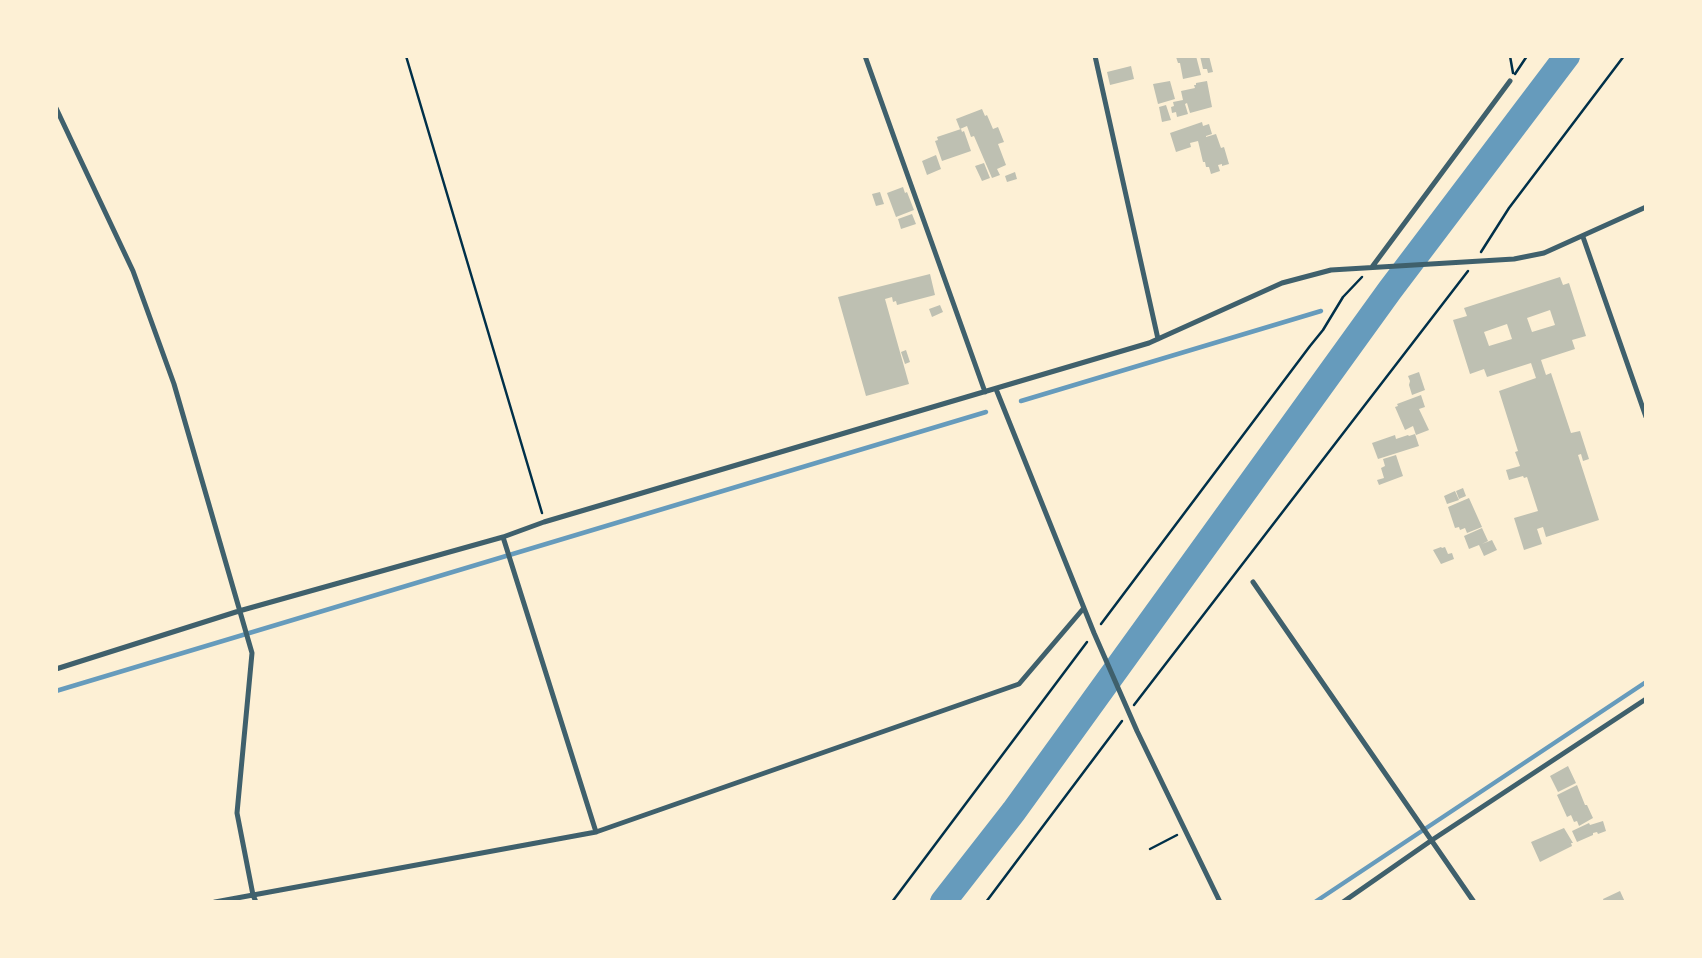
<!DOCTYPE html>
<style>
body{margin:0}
#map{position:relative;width:1702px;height:958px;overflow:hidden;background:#fdf0d5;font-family:Overpass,sans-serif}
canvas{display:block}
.frame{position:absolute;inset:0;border:58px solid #fdf0d5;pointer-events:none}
</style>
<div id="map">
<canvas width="1702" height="958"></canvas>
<div class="frame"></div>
</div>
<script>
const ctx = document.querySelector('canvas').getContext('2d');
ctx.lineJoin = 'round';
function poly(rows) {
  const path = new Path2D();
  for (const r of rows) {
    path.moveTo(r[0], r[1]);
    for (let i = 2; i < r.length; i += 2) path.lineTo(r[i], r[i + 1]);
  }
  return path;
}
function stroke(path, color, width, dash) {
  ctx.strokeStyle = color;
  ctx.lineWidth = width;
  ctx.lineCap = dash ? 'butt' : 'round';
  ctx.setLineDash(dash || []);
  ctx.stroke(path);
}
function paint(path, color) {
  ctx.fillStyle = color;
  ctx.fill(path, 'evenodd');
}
const stream = poly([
 [1021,401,1321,311],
 [56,691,986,412],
 [1315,902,1646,682]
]);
const river = poly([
 [943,902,1014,811,1390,290,1567,56]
]);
const building = poly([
 [1170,56,1196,56,1201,75,1183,79,1180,63,1178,63,1176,57,1171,58],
 [1200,56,1209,56,1213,72,1208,73,1207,69,1203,69],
 [1131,66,1134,79,1110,85,1107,72],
 [1170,81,1175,99,1158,104,1153,84],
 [1207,81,1212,107,1190,113,1187,103,1185,104,1188,114,1177,117,1176,112,1172,113,1171,107,1174,106,1173,102,1183,100,1181,91,1195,88,1194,85,1196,85,1196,83],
 [1166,105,1171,120,1162,122,1159,107],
 [982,109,985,116,987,115,993,129,998,127,1004,142,998,144,1006,165,997,169,1000,175,992,178,974,136,971,137,967,126,960,129,956,119],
 [1202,122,1203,126,1209,124,1212,134,1206,136,1206,137,1216,134,1221,148,1224,147,1229,164,1222,166,1222,164,1218,165,1220,171,1211,174,1209,167,1206,167,1205,162,1203,162,1198,141,1190,143,1191,147,1176,152,1170,133],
 [961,129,962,132,964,131,971,151,942,161,935,141,938,140,937,137],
 [936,155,941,169,927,175,922,161],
 [984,163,990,178,982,181,975,166],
 [1015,172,1017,179,1007,182,1005,176],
 [903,187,905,193,907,192,914,210,896,217,887,193],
 [880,192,884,204,876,206,872,194],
 [912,214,916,224,901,229,898,219],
 [930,274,935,295,897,305,896,301,893,302,892,297,885,299,909,384,866,396,838,297],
 [1560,277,1563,285,1569,283,1586,336,1572,340,1575,349,1541,360,1546,375,1551,373,1571,433,1580,431,1589,459,1583,461,1581,454,1578,455,1599,520,1546,537,1543,527,1537,529,1542,544,1524,550,1514,518,1538,511,1527,477,1524,478,1523,476,1509,480,1506,470,1520,466,1515,452,1518,451,1499,391,1536,378,1531,363,1487,377,1484,369,1470,374,1453,320,1467,316,1464,308],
 [1550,310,1555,325,1532,332,1527,318],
 [1507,324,1512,339,1489,346,1484,332],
 [940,305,943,312,932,317,929,309],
 [906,350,910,362,905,364,901,352],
 [1419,372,1425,390,1412,395,1409,385,1410,381,1408,376],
 [1421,395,1425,407,1419,409,1429,430,1416,435,1413,426,1405,430,1395,407,1398,406,1397,404],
 [1415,434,1419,446,1378,459,1372,443,1395,435,1396,439,1408,435,1409,436],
 [1396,455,1403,476,1379,485,1377,480,1384,478,1381,468,1385,466,1383,459],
 [1463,488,1466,496,1459,499,1456,491],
 [1455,491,1459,500,1447,504,1444,496],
 [1469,498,1482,527,1467,533,1465,528,1460,530,1459,527,1455,528,1448,507],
 [1482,528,1488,541,1482,544,1492,540,1497,550,1484,556,1479,545,1469,549,1464,536],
 [1441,547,1442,548,1445,547,1448,554,1452,553,1454,559,1441,564,1433,550],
 [1568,766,1576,783,1558,792,1550,776],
 [1577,785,1585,805,1587,805,1593,818,1579,826,1577,821,1574,822,1571,815,1567,817,1557,795],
 [1603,821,1606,831,1598,834,1597,832,1593,833,1593,832,1593,835,1577,842,1572,831,1589,823,1590,825],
 [1564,828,1573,843,1571,843,1572,846,1540,862,1531,842],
 [1620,891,1625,902,1604,902,1603,899]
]);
const path = poly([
 [406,56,542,513],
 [1510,56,1513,73],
 [1515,74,1527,56],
 [1481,252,1509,208,1624,56],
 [1101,624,1310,346,1323,330,1343,297,1362,277],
 [1134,705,1468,271],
 [1150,849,1177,835],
 [892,902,1087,642],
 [986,902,1122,721]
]);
const minor = poly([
 [865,56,985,392],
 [1095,56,1158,339],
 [56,108,133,271,174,384,252,653,237,813,253,895,256,902],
 [1583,237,1646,417],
 [1372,267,1510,81],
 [996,389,1094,633,1137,731,1220,902],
 [503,537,596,832],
 [1253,582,1474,902],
 [56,669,239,611,503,537,544,522,1149,343,1282,283,1331,270,1514,259,1544,253,1646,207],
 [215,902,596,832,1019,684,1083,609],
 [1343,902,1432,840,1646,699]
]);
stroke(stream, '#669bbc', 4.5);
stroke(river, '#669bbc', 26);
paint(building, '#bec0b2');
stroke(path, '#003049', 2.5);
stroke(minor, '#3f606c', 5);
</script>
